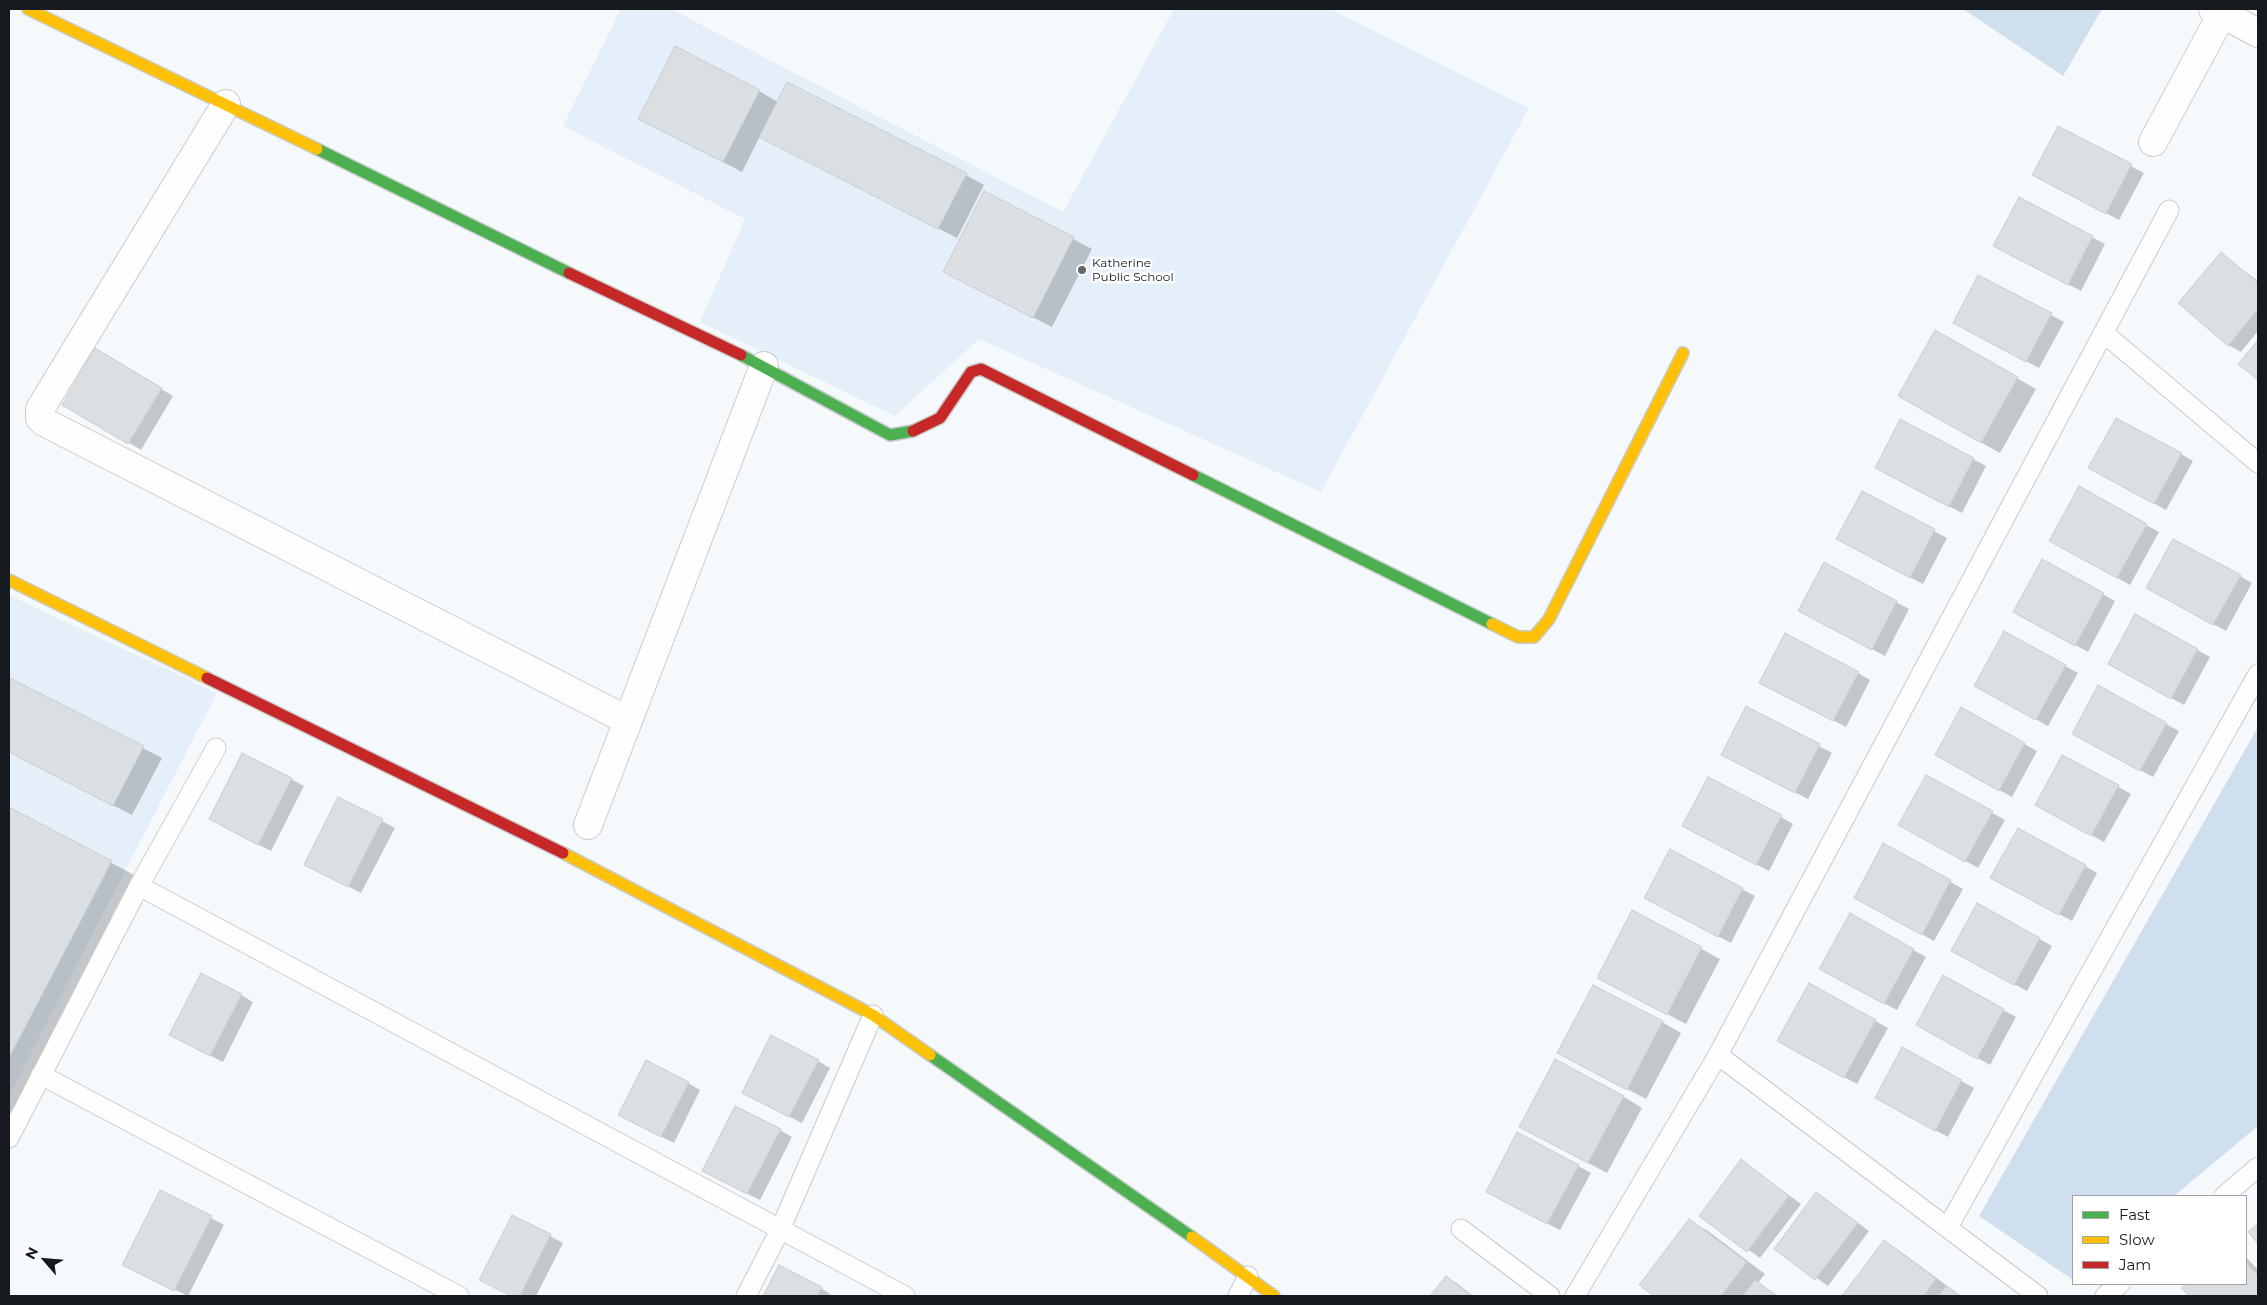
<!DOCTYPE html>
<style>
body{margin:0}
#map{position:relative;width:2267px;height:1305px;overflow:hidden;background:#f6f9fc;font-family:Montserrat,sans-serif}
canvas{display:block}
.frame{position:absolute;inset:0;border:10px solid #16191d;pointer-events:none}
.legend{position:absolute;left:2072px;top:1195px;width:175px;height:90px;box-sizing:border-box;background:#fff;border:1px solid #a2a3a5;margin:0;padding:6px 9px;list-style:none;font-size:15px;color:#16191d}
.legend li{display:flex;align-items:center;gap:10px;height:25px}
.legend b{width:25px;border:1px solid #a2a3a5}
.north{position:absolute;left:20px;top:1235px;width:50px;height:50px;-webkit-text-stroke:4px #fff;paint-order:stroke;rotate:297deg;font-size:14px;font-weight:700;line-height:20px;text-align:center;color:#16191d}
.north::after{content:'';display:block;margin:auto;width:18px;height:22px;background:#16191d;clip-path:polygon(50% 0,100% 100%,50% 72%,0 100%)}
</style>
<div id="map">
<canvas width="2267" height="1305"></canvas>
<div class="frame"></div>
<ul class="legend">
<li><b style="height:6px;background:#4caf50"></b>Fast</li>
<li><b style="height:6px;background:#ffc107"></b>Slow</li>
<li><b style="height:6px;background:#c62828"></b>Jam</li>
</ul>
<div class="north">N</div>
</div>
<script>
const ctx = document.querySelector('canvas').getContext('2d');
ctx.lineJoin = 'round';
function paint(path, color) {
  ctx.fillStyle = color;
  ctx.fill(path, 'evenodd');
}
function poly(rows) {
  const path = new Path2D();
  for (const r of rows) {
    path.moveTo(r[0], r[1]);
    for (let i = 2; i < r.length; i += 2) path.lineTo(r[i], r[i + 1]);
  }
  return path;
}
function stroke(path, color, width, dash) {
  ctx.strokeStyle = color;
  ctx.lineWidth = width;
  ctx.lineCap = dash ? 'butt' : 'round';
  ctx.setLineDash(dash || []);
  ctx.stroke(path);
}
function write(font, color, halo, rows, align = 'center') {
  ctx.font = font + ' Montserrat,sans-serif';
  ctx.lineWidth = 5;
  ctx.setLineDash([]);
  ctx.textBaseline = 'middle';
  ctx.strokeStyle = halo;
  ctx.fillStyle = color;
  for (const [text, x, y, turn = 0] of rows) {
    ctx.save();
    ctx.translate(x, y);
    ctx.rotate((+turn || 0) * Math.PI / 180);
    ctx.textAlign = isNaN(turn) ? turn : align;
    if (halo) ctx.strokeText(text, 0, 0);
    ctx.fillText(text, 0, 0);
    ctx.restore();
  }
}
const built = poly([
 [621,9,671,9,1063,212,1174,9,1330,9,1529,108,1321,492,979,339,895,416,700,322,745,219,563,126],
 [9,595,217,693,9,1096]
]);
const green = poly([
 [1963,9,2102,9,2063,76],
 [2258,727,2258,1126,2174,1196,2073,1196,2073,1280,1979,1216]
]);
const shadow = poly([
 [759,91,778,102,966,175,984,185,957,238,760,136,742,172,639,118],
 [2058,128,2144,173,2119,220,2046,181],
 [985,193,1092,249,1052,327,963,282],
 [2092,237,2105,244,2081,291,2007,253],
 [2221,254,2258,281,2258,331,2241,352,2228,345],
 [1979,276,2064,322,2039,368,1967,330],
 [1935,331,2036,389,2000,453,1918,407],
 [95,350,173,396,141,450,64,404],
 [1901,421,1986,466,1962,513,1889,475],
 [2181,454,2193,461,2166,510,2102,475],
 [1862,492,1947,538,1923,584,1850,546],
 [2146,525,2159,532,2130,585,2063,548],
 [2043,561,2115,601,2088,652,2015,611],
 [1824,564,1909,609,1885,656,1812,618],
 [2240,576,2252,583,2226,631,2160,595],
 [2136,616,2210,657,2184,705,2110,664],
 [2065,666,2078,673,2048,726,1976,686],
 [1858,673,1870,680,1846,727,1773,689],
 [11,680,162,758,132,815,9,752,9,684],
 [1747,708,1832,753,1808,799,1735,761],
 [1961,709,2037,751,2012,797,1949,762],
 [2166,724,2179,731,2153,777,2086,741],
 [2063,756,2131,794,2104,842,2049,812],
 [1926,776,2005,820,1978,868,1910,830],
 [291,779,304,786,271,851,223,826],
 [339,798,395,828,361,893,318,871],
 [9,808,136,876,9,1118],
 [1781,817,1793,824,1769,871,1696,832],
 [1884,845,1963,889,1934,941,1868,904],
 [1670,851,1755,896,1731,943,1658,905],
 [2085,866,2097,873,2072,921,2004,884],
 [1978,905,2052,946,2027,991,1965,958],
 [1633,912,1720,959,1686,1024,1617,988],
 [1850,915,1926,957,1897,1010,1833,976],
 [1943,977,2016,1017,1990,1065,1918,1024],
 [1809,985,1888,1028,1857,1084,1791,1048],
 [241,995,253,1002,223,1062,183,1042],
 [1662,1022,1681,1033,1646,1099,1577,1063],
 [1903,1049,1974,1088,1948,1137,1876,1098],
 [818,1061,830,1068,802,1123,756,1100],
 [688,1083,700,1090,674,1143,632,1122],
 [1624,1097,1642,1108,1607,1173,1539,1137],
 [780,1130,792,1137,760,1200,716,1178],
 [1742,1161,1801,1204,1760,1258,1701,1215],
 [1578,1166,1591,1173,1560,1230,1500,1199],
 [161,1191,224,1225,188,1296,136,1271],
 [1817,1193,1869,1231,1828,1286,1776,1249],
 [513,1216,563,1243,536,1296,512,1296,493,1287],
 [1689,1221,1708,1231,1765,1274,1758,1283,1778,1296,1656,1296,1641,1285],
 [1884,1242,1897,1249,1961,1296,1844,1296],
 [2246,1257,2258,1270,2258,1296,2190,1296,2183,1288,2188,1284,2246,1284],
 [780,1266,821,1288,833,1296,764,1296],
 [1446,1277,1458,1284,1473,1296,1431,1296]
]);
const building = poly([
 [675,46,760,90,723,162,638,119,675,46],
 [787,82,967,173,938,229,759,137,787,82],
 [2058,126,2132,164,2106,214,2032,175,2058,126],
 [984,191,1074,237,1033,318,943,272,984,191],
 [2019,197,2093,236,2068,285,1993,246,2019,197],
 [2221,252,2258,283,2258,309,2228,346,2178,303,2221,252],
 [1978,275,2052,313,2026,362,1953,323,1978,275],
 [1935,330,2018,377,1981,443,1898,396,1935,330],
 [2258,340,2258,380,2238,364,2258,340],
 [95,348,162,388,128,444,62,405,95,348],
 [2116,418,2182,453,2154,504,2088,468,2116,418],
 [1900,419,1974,458,1949,507,1875,468,1900,419],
 [2079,486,2147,524,2117,578,2049,541,2079,486],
 [1862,491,1935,529,1910,578,1836,539,1862,491],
 [2173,539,2241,575,2213,625,2146,588,2173,539],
 [2042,559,2104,593,2075,646,2013,612,2042,559],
 [1824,562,1897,601,1872,650,1798,611,1824,562],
 [2135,614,2198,649,2171,699,2108,664,2135,614],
 [2004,631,2066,665,2036,720,1974,686,2004,631],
 [1785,633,1859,672,1833,721,1759,683,1785,633],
 [10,678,144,746,113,806,9,752,10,678],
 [2098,685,2167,723,2140,771,2072,734,2098,685],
 [1746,706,1820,744,1795,793,1721,755,1746,706],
 [1961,707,2025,743,1999,791,1935,755,1961,707],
 [242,753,292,778,258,845,209,819,242,753],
 [2062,755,2119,785,2091,836,2035,805,2062,755],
 [1926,775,1993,811,1965,862,1898,825,1926,775],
 [1708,777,1782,815,1756,865,1682,826,1708,777],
 [338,797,383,819,348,887,304,865,338,797],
 [9,807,112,861,9,1058,9,807],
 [2018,828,2086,865,2059,915,1990,878,2018,828],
 [1883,843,1951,880,1922,935,1854,898,1883,843],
 [1670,849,1743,888,1718,937,1644,898,1670,849],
 [1977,903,2040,938,2014,985,1951,951,1977,903],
 [1632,910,1702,947,1667,1015,1597,978,1632,910],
 [1850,913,1914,949,1884,1004,1819,969,1850,913],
 [201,973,242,994,210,1056,169,1035,201,973],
 [1943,975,2004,1009,1977,1059,1916,1025,1943,975],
 [1809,983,1876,1020,1844,1078,1777,1041,1809,983],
 [1593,985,1663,1021,1627,1090,1557,1053,1593,985],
 [771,1035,819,1060,789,1117,742,1093,771,1035],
 [1902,1047,1962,1080,1935,1131,1875,1098,1902,1047],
 [1555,1059,1624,1096,1588,1163,1519,1127,1555,1059],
 [646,1060,689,1082,661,1137,618,1115,646,1060],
 [735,1106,781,1129,747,1194,702,1171,735,1106],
 [1517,1132,1579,1165,1547,1224,1486,1192,1517,1132],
 [1741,1159,1789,1196,1747,1252,1699,1216,1741,1159],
 [160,1190,212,1216,174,1291,122,1265,160,1190],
 [1816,1192,1858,1223,1815,1280,1774,1249,1816,1192],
 [512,1215,551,1234,520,1296,511,1296,479,1280,512,1215],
 [1689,1219,1747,1262,1721,1296,1654,1296,1639,1285,1689,1219],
 [2258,1223,2258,1244,2248,1232,2258,1223],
 [1884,1240,1936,1279,1924,1296,1842,1296,1884,1240],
 [2246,1262,2258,1276,2258,1296,2189,1296,2181,1288,2186,1284,2246,1284,2246,1262],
 [779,1265,822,1287,817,1296,763,1296,779,1265],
 [1446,1276,1472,1296,1430,1296,1446,1276],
 [1755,1280,1777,1296,1743,1296,1755,1280],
 [1946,1286,1960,1296,1938,1296,1946,1286]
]);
const lane = poly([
 [2105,334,2258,463],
 [139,886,905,1296],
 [1718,1055,2038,1296],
 [41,1075,459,1296],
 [9,1138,139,886,216,748],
 [2224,1196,2258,1167],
 [1948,1227,2258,674],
 [1461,1229,1550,1296],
 [746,1296,780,1230,873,1015],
 [1238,1296,1248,1276],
 [1575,1296,1718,1055,2169,210],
 [2105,1296,2120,1284]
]);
const street = poly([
 [2213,9,2258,33],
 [226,104,40,409,40,418,44,422,627,720],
 [2153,142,2222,14],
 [588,825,764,366]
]);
const fast = poly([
 [317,149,569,273],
 [741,355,890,435,913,431],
 [1193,475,1492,624],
 [930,1055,1192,1237]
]);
const slow = poly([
 [28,9,317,149],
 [9,580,207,678],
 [1492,624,1518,637,1534,637,1549,619,1683,353],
 [563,853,873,1015,930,1055],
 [1192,1237,1274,1296]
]);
const jam = poly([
 [569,273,741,355],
 [913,431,940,418,971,372,981,369,1193,475],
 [207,678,563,853]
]);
const markers = [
 [1082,270,5,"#64676b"]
];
const poiNames = [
 ["Katherine",1092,263],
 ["Public School",1092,277]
];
paint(built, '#e5eff9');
paint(green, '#d0dfee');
paint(shadow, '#0003');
paint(building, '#dbdfe2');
stroke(building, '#cbced1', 1);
stroke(lane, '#c8cbce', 21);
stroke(street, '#c8cbce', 30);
stroke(fast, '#c8cbce', 14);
stroke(slow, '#c8cbce', 14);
stroke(jam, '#c8cbce', 14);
stroke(lane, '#fefeff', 19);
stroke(street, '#fefeff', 28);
stroke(fast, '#4caf50', 11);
stroke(slow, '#ffc107', 11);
stroke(jam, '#c62828', 11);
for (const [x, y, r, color] of markers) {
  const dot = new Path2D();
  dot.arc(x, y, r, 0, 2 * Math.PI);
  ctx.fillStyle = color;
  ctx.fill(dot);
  stroke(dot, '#fff', 2);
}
write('12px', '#16191d', '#fff', poiNames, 'left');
</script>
